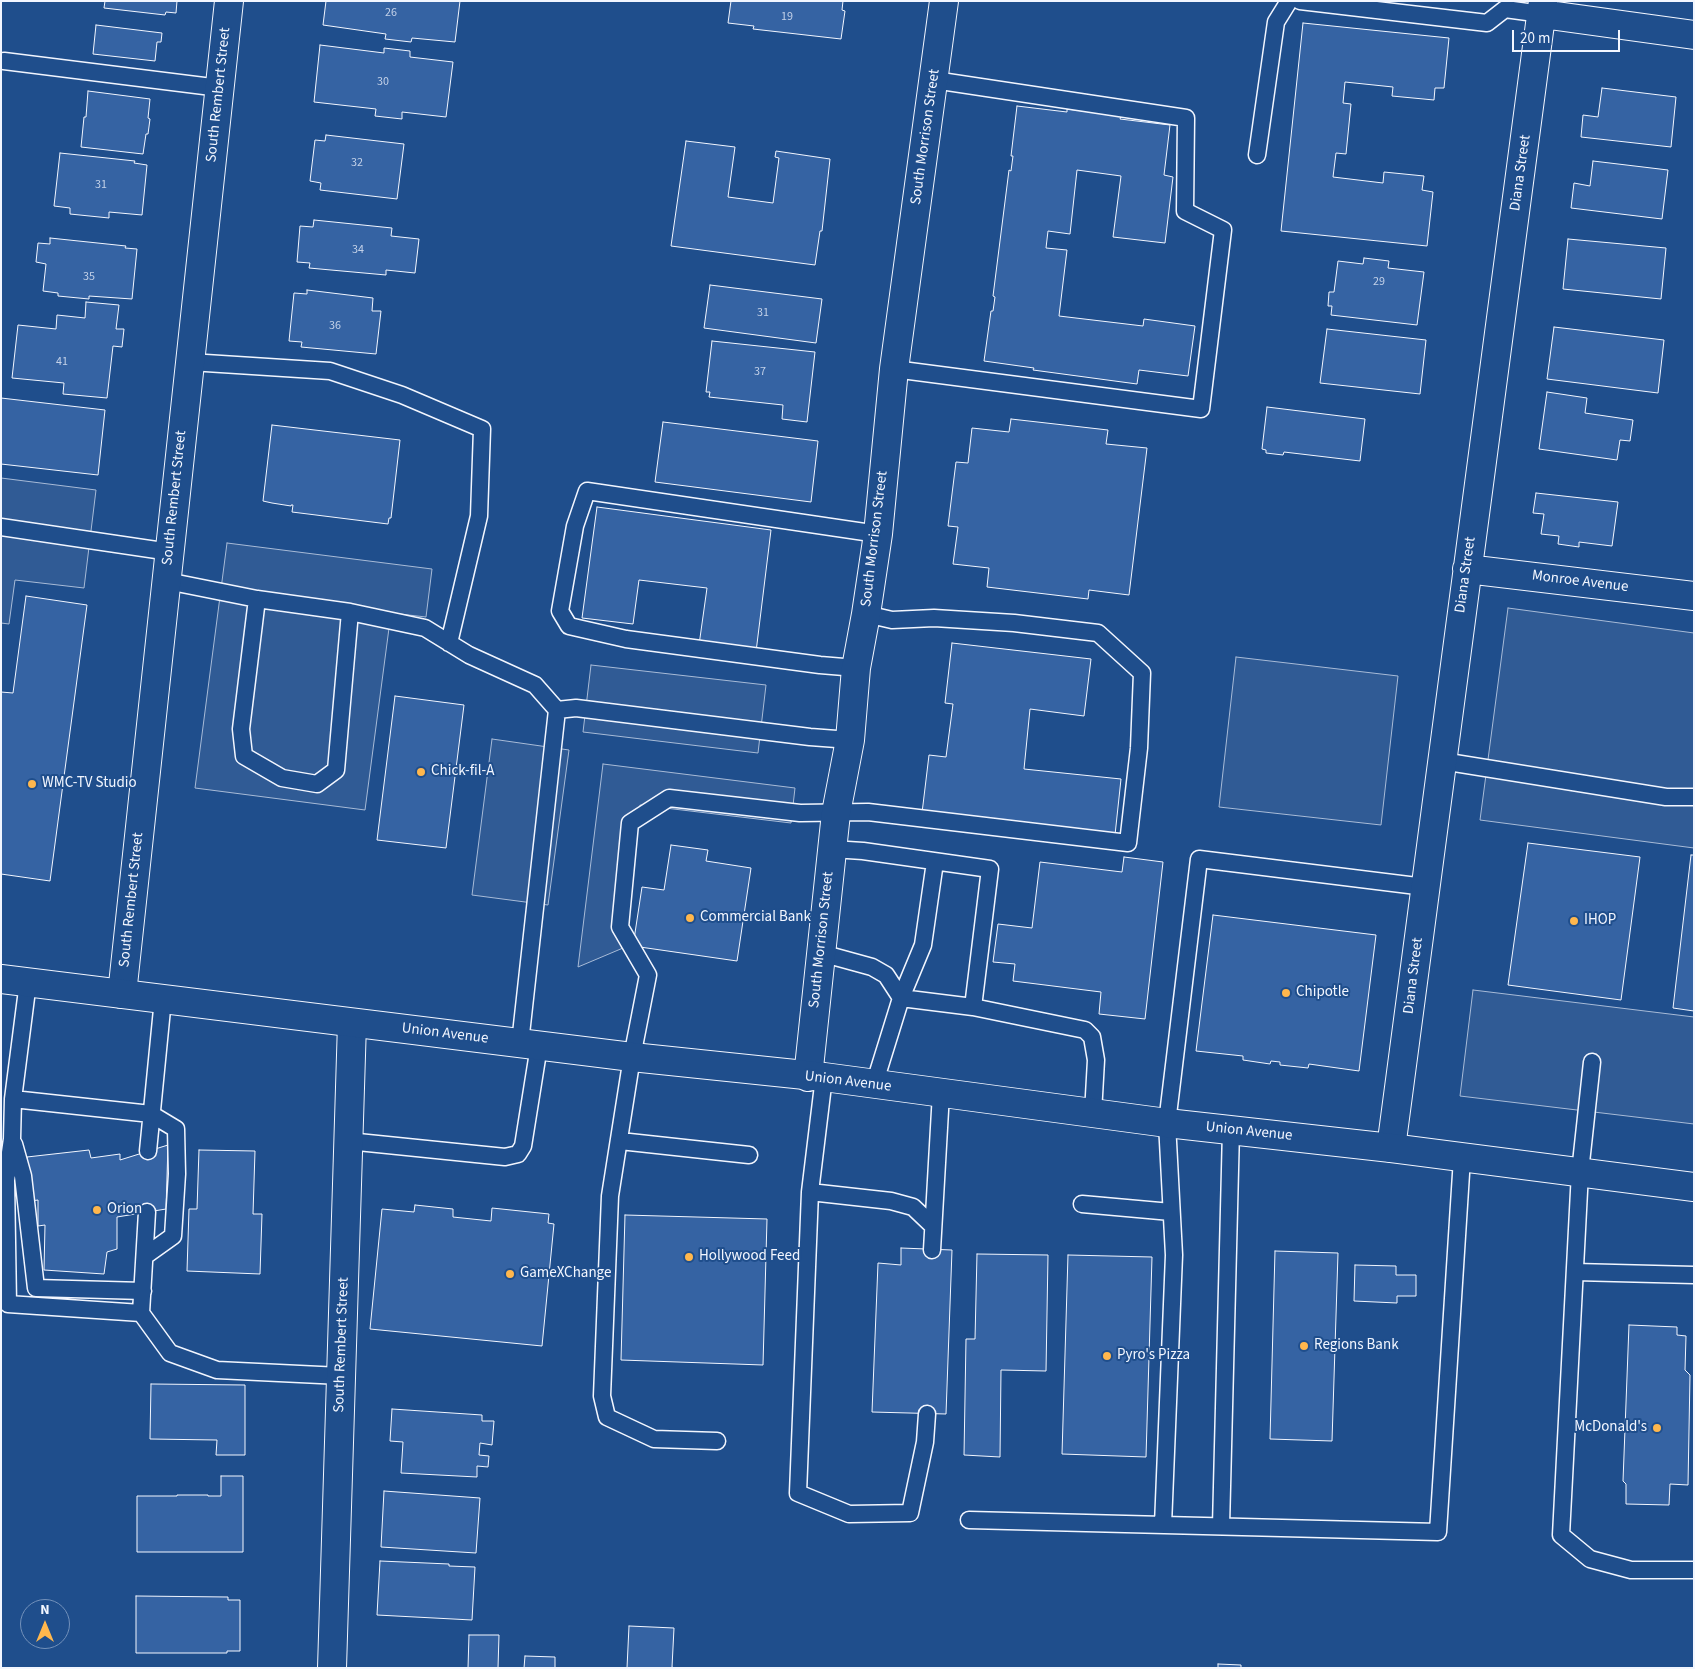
<!DOCTYPE html>
<style>
body{margin:0}
#map{position:relative;width:1695px;height:1669px;overflow:hidden;background:#1f4e8c;font-family:"Source Sans 3",sans-serif}
canvas{display:block}
.frame{position:absolute;inset:0;border:2px solid #f2f6ff;pointer-events:none}
.north{position:absolute;left:20px;top:1599px;width:50px;height:50px;box-sizing:border-box;background:#1f4e8c;border:1px solid #7391ba;border-radius:50%;rotate:0deg;font-size:14px;font-weight:700;line-height:20px;text-align:center;color:#f2f6ff}
.north::after{content:'';display:block;margin:auto;width:18px;height:22px;background:#ffb74d;clip-path:polygon(50% 0,100% 100%,50% 72%,0 100%)}
.scale{position:absolute;left:1512px;top:30px;width:108px;height:22px;box-sizing:border-box;border:2px solid #f2f6ff;border-top:0;padding-left:6px;font-size:15px;line-height:18px;white-space:nowrap;color:#f2f6ff;-webkit-text-stroke:4px #1f4e8c;paint-order:stroke}
</style>
<div id="map">
<canvas width="1695" height="1669"></canvas>
<div class="frame"></div>
<div class="north">N</div>
<div class="scale">20 m</div>
</div>
<script>
const ctx = document.querySelector('canvas').getContext('2d');
ctx.lineJoin = 'round';
function paint(path, color) {
  ctx.fillStyle = color;
  ctx.fill(path, 'evenodd');
}
function poly(rows) {
  const path = new Path2D();
  for (const r of rows) {
    path.moveTo(r[0], r[1]);
    for (let i = 2; i < r.length; i += 2) path.lineTo(r[i], r[i + 1]);
  }
  return path;
}
function stroke(path, color, width, dash) {
  ctx.strokeStyle = color;
  ctx.lineWidth = width;
  ctx.lineCap = dash ? 'butt' : 'round';
  ctx.setLineDash(dash || []);
  ctx.stroke(path);
}
function write(font, color, halo, rows, align = 'center') {
  ctx.font = font + ' "Source Sans 3",sans-serif';
  ctx.lineWidth = 4;
  ctx.setLineDash([]);
  ctx.textBaseline = 'middle';
  ctx.strokeStyle = halo;
  ctx.fillStyle = color;
  for (const [text, x, y, turn = 0] of rows) {
    ctx.save();
    ctx.translate(x, y);
    ctx.rotate((+turn || 0) * Math.PI / 180);
    ctx.textAlign = isNaN(turn) ? turn : align;
    if (halo) ctx.strokeText(text, 0, 0);
    ctx.fillText(text, 0, 0);
    ctx.restore();
  }
}
const parking = poly([
 [1,478,96,490,84,588,15,580,9,624,1,623,1,478],
 [227,543,432,569,426,617,391,613,365,810,195,788,227,543],
 [1508,608,1694,633,1694,848,1480,820,1508,608],
 [1236,657,1398,676,1381,825,1219,807,1236,657],
 [591,665,766,685,758,753,583,732,591,665],
 [492,739,569,750,548,905,472,895,492,739],
 [603,764,795,788,791,823,640,805,623,948,578,967,603,764],
 [1473,990,1694,1017,1694,1124,1460,1096,1473,990]
]);
const building = poly([
 [105,1,177,1,176,13,166,12,165,15,104,8,105,1],
 [326,1,460,1,455,42,412,38,411,42,385,39,386,34,323,25,326,1],
 [731,1,843,1,842,10,845,11,841,39,753,29,754,26,728,23,731,1],
 [1303,23,1449,38,1444,88,1435,88,1434,100,1392,96,1393,87,1345,82,1343,103,1351,104,1346,154,1336,153,1333,177,1383,183,1384,172,1424,176,1422,190,1433,192,1427,246,1281,231,1303,23],
 [96,25,162,33,161,42,157,42,155,61,93,54,96,25],
 [320,45,384,53,384,48,410,51,410,57,453,62,446,117,402,112,402,119,375,116,376,109,314,102,320,45],
 [1602,88,1676,97,1671,147,1581,137,1583,115,1598,117,1602,88],
 [88,91,150,99,148,118,150,119,148,134,146,134,143,154,81,147,84,117,86,117,88,91],
 [1017,106,1067,112,1067,109,1121,116,1120,119,1170,125,1164,175,1173,177,1165,243,1113,237,1121,176,1077,170,1070,234,1048,231,1046,248,1067,250,1059,316,1143,326,1144,319,1195,326,1188,376,1139,370,1137,384,1033,370,1034,368,984,361,991,311,993,311,995,297,993,296,1009,170,1011,171,1013,156,1011,156,1017,106],
 [326,135,404,144,397,199,320,190,321,183,310,181,315,140,325,141,326,135],
 [686,141,735,147,728,197,773,203,779,158,775,157,776,151,830,159,822,231,820,231,815,265,671,246,686,141],
 [60,153,135,161,134,163,147,165,142,215,109,212,109,218,70,214,70,208,54,206,60,153],
 [1593,161,1668,170,1662,219,1571,208,1574,183,1590,186,1593,161],
 [314,220,392,228,391,236,419,239,415,273,386,270,386,275,309,268,310,263,297,262,300,226,313,227,314,220],
 [50,238,126,246,125,248,137,249,132,299,89,296,89,299,58,296,58,293,43,291,46,264,36,262,38,243,50,244,50,238],
 [1568,239,1666,248,1661,299,1563,289,1568,239],
 [1364,258,1389,261,1388,268,1424,272,1417,325,1331,315,1332,306,1328,306,1329,292,1334,292,1338,261,1363,264,1364,258],
 [710,285,822,299,816,343,704,328,710,285],
 [307,290,373,298,372,311,381,311,376,354,301,347,302,342,289,341,294,293,307,294,307,290],
 [86,302,119,305,116,329,124,329,122,347,113,346,107,398,63,394,64,383,12,378,18,325,56,329,57,315,85,318,86,302],
 [1554,327,1664,340,1658,393,1547,379,1554,327],
 [1327,329,1426,340,1420,394,1320,383,1327,329],
 [712,341,815,352,807,422,782,419,783,405,709,397,710,392,706,392,712,341],
 [1547,392,1587,398,1585,413,1633,420,1630,441,1620,440,1617,460,1539,449,1547,392],
 [1,398,105,410,98,475,1,464,1,398],
 [1267,407,1365,419,1360,461,1284,452,1283,455,1266,453,1266,450,1262,449,1267,407],
 [1011,419,1108,430,1106,444,1147,448,1129,595,1089,590,1088,599,987,587,989,568,953,564,958,527,948,526,956,462,968,463,972,428,1009,432,1011,419],
 [663,422,818,441,811,502,655,482,663,422],
 [272,425,400,440,391,518,389,518,388,524,292,512,293,505,291,505,291,506,272,503,263,501,272,425],
 [1536,493,1618,502,1612,546,1579,542,1579,547,1558,544,1559,536,1541,534,1544,514,1533,513,1536,493],
 [597,507,771,530,756,652,699,645,707,588,639,580,633,624,582,618,597,507],
 [26,596,87,605,50,881,1,874,1,692,13,693,26,596],
 [952,643,1091,659,1084,716,1030,709,1024,769,1121,779,1115,835,922,813,929,755,946,757,953,704,945,703,952,643],
 [395,696,464,705,446,848,377,840,395,696],
 [1528,843,1640,857,1621,1000,1508,985,1528,843],
 [671,845,708,850,706,861,751,868,737,961,633,946,642,887,664,890,671,845],
 [1691,855,1694,855,1694,1011,1673,1008,1691,855],
 [1124,857,1163,862,1145,1019,1099,1014,1101,992,1013,981,1015,964,993,962,998,924,1032,928,1040,862,1122,872,1124,857],
 [1213,915,1376,935,1359,1071,1309,1064,1308,1068,1280,1065,1280,1062,1271,1061,1270,1064,1243,1060,1243,1056,1196,1051,1213,915],
 [168,1145,166,1209,117,1217,117,1249,107,1252,104,1274,44,1270,45,1225,38,1226,38,1200,31,1201,27,1157,89,1150,91,1158,120,1154,120,1160,168,1145],
 [199,1150,255,1151,253,1214,262,1214,260,1274,187,1271,189,1209,197,1209,199,1150],
 [415,1205,453,1209,453,1217,491,1221,492,1208,549,1214,548,1223,554,1224,542,1346,370,1329,382,1209,414,1212,415,1205],
 [625,1215,767,1219,763,1365,621,1360,625,1215],
 [901,1248,952,1250,946,1414,872,1412,878,1263,901,1265,901,1248],
 [1275,1251,1338,1253,1332,1441,1270,1439,1275,1251],
 [977,1254,1048,1255,1046,1371,1001,1370,1000,1457,964,1455,966,1339,975,1339,977,1254],
 [1068,1255,1152,1257,1146,1457,1062,1454,1068,1255],
 [1355,1265,1396,1266,1396,1275,1416,1275,1416,1296,1397,1296,1397,1303,1354,1301,1355,1265],
 [1629,1325,1677,1327,1677,1335,1686,1336,1685,1370,1690,1375,1688,1485,1670,1484,1669,1505,1626,1504,1626,1484,1623,1481,1629,1325],
 [151,1384,245,1385,245,1455,216,1455,217,1440,150,1439,151,1384],
 [392,1409,482,1415,482,1421,494,1421,492,1445,480,1443,479,1455,489,1456,488,1467,477,1466,477,1477,401,1473,403,1442,390,1441,392,1409],
 [221,1476,243,1476,243,1552,137,1552,137,1496,177,1496,177,1495,208,1495,208,1496,221,1496,221,1476],
 [384,1491,480,1498,476,1553,381,1547,384,1491],
 [380,1561,449,1564,449,1566,475,1567,472,1620,377,1615,380,1561],
 [136,1596,228,1597,228,1600,240,1600,240,1651,227,1651,227,1653,136,1653,136,1596],
 [629,1626,674,1628,672,1667,674,1668,627,1668,629,1626],
 [469,1635,499,1635,498,1668,468,1668,469,1635],
 [525,1656,555,1657,555,1668,524,1668,525,1656],
 [1218,1664,1241,1665,1241,1668,1218,1668,1218,1664]
]);
const service = poly([
 [1300,1,1487,23,1505,9,1542,14],
 [4,61,220,88],
 [1257,155,1276,22,1289,1],
 [190,362,330,371,402,395,482,429,479,516,449,643],
 [894,369,1201,409,1223,230,1185,211,1186,118,934,80],
 [1,527,170,552],
 [167,581,257,599,350,612,425,628,469,655,535,685,557,710,520,1043],
 [257,599,241,729,244,756,282,778,317,784,336,770,350,612],
 [856,668,820,665,626,639,569,626,560,611,575,526,587,491,878,534],
 [557,710,576,708,810,737,850,740],
 [1442,761,1666,797,1694,797],
 [832,849,863,851,990,869,973,1007],
 [821,953,872,967,886,975,901,998],
 [28,982,13,1099,12,1139,6,1180,8,1304,141,1313],
 [901,998,923,945,935,862],
 [1592,1062,1580,1172,1561,1535,1590,1559,1631,1570,1694,1570],
 [824,1077,810,1192,798,1493,849,1514,910,1513,925,1442,927,1414],
 [874,1085,901,998,973,1007,1085,1030,1092,1037,1096,1060,1093,1113],
 [13,1099,151,1114,176,1129,177,1174,173,1236,145,1256],
 [348,1141,505,1157,518,1154,523,1146,539,1046],
 [620,1141,749,1155],
 [14,1144,23,1176,36,1288,143,1291],
 [148,1151,163,999],
 [810,1192,891,1201,913,1207,933,1226],
 [1082,1204,1171,1212],
 [147,1212,141,1313,170,1353,217,1370,341,1376],
 [932,1250,941,1093],
 [1575,1272,1694,1275],
 [717,1441,654,1439,607,1417,602,1396,610,1196,632,1057,648,975,620,927,630,823,669,798,800,813,868,812,1128,843,1139,748,1142,673,1098,633,1014,623,934,618,892,620,866,614],
 [969,1520,1438,1532,1462,1158],
 [1163,1525,1174,1255,1167,1123,1199,859,1425,887],
 [1221,1526,1231,1130]
]);
const minor = poly([
 [1542,14,1694,35],
 [1467,569,1694,596],
 [122,994,229,1],
 [808,1077,836,813,850,740,856,668,866,614,878,534,894,369,944,1],
 [1391,1148,1543,1],
 [332,1668,352,1023]
]);
const primary = poly([
 [1,979,632,1057,824,1077,1167,1123,1391,1148,1694,1187]
]);
const markers = [
 [421,772,5,"#ffb74d"],
 [32,784,5,"#ffb74d"],
 [690,918,5,"#ffb74d"],
 [1574,921,5,"#ffb74d"],
 [1286,993,5,"#ffb74d"],
 [97,1210,5,"#ffb74d"],
 [689,1257,5,"#ffb74d"],
 [510,1274,5,"#ffb74d"],
 [1304,1346,5,"#ffb74d"],
 [1107,1356,5,"#ffb74d"],
 [1657,1428,5,"#ffb74d"]
];
const numberNames = [
 ["26",391,13],
 ["19",787,17],
 ["30",383,82],
 ["32",357,163],
 ["31",101,185],
 ["34",358,250],
 ["35",89,277],
 ["29",1379,282],
 ["31",763,313],
 ["36",335,326],
 ["41",62,362],
 ["37",760,372]
];
const streetNames = [
 ["South Rembert Street",219,95,-84],
 ["South Morrison Street",926,137,-82],
 ["Diana Street",1521,173,-82],
 ["South Rembert Street",175,498,-84],
 ["South Morrison Street",875,539,-83],
 ["Diana Street",1466,575,-82],
 ["Monroe Avenue",1580,582,7],
 ["South Rembert Street",132,900,-84],
 ["South Morrison Street",822,940,-84],
 ["Diana Street",1414,976,-83],
 ["Union Avenue",445,1034,7],
 ["Union Avenue",848,1082,7],
 ["Union Avenue",1249,1132,6],
 ["South Rembert Street",342,1345,-88]
];
const poiNames = [
 ["Chick-fil-A",431,772],
 ["WMC-TV Studio",42,784],
 ["Commercial Bank",700,918],
 ["IHOP",1584,921],
 ["Chipotle",1296,993],
 ["Orion",107,1210],
 ["Hollywood Feed",699,1257],
 ["GameXChange",520,1274],
 ["Regions Bank",1314,1346],
 ["Pyro's Pizza",1117,1356],
 ["McDonald's",1647,1428,"right"]
];
paint(parking, '#305b95');
stroke(parking, '#a8bbd7', 1);
paint(building, '#3563a3');
stroke(building, '#f2f6ff', 1);
stroke(service, '#f2f6ff', 19);
stroke(minor, '#f2f6ff', 30);
stroke(primary, '#f2f6ff', 30);
stroke(service, '#1f4e8c', 16);
stroke(minor, '#1f4e8c', 28);
stroke(primary, '#1f4e8c', 28);
for (const [x, y, r, color] of markers) {
  const dot = new Path2D();
  dot.arc(x, y, r, 0, 2 * Math.PI);
  ctx.fillStyle = color;
  ctx.fill(dot);
  stroke(dot, '#1f4e8c', 2);
}
write('12px', '#c3d1e8', null, numberNames);
write('15px', '#f2f6ff', '#1f4e8c', streetNames);
write('15px', '#f2f6ff', '#1f4e8c', poiNames, 'left');
</script>
